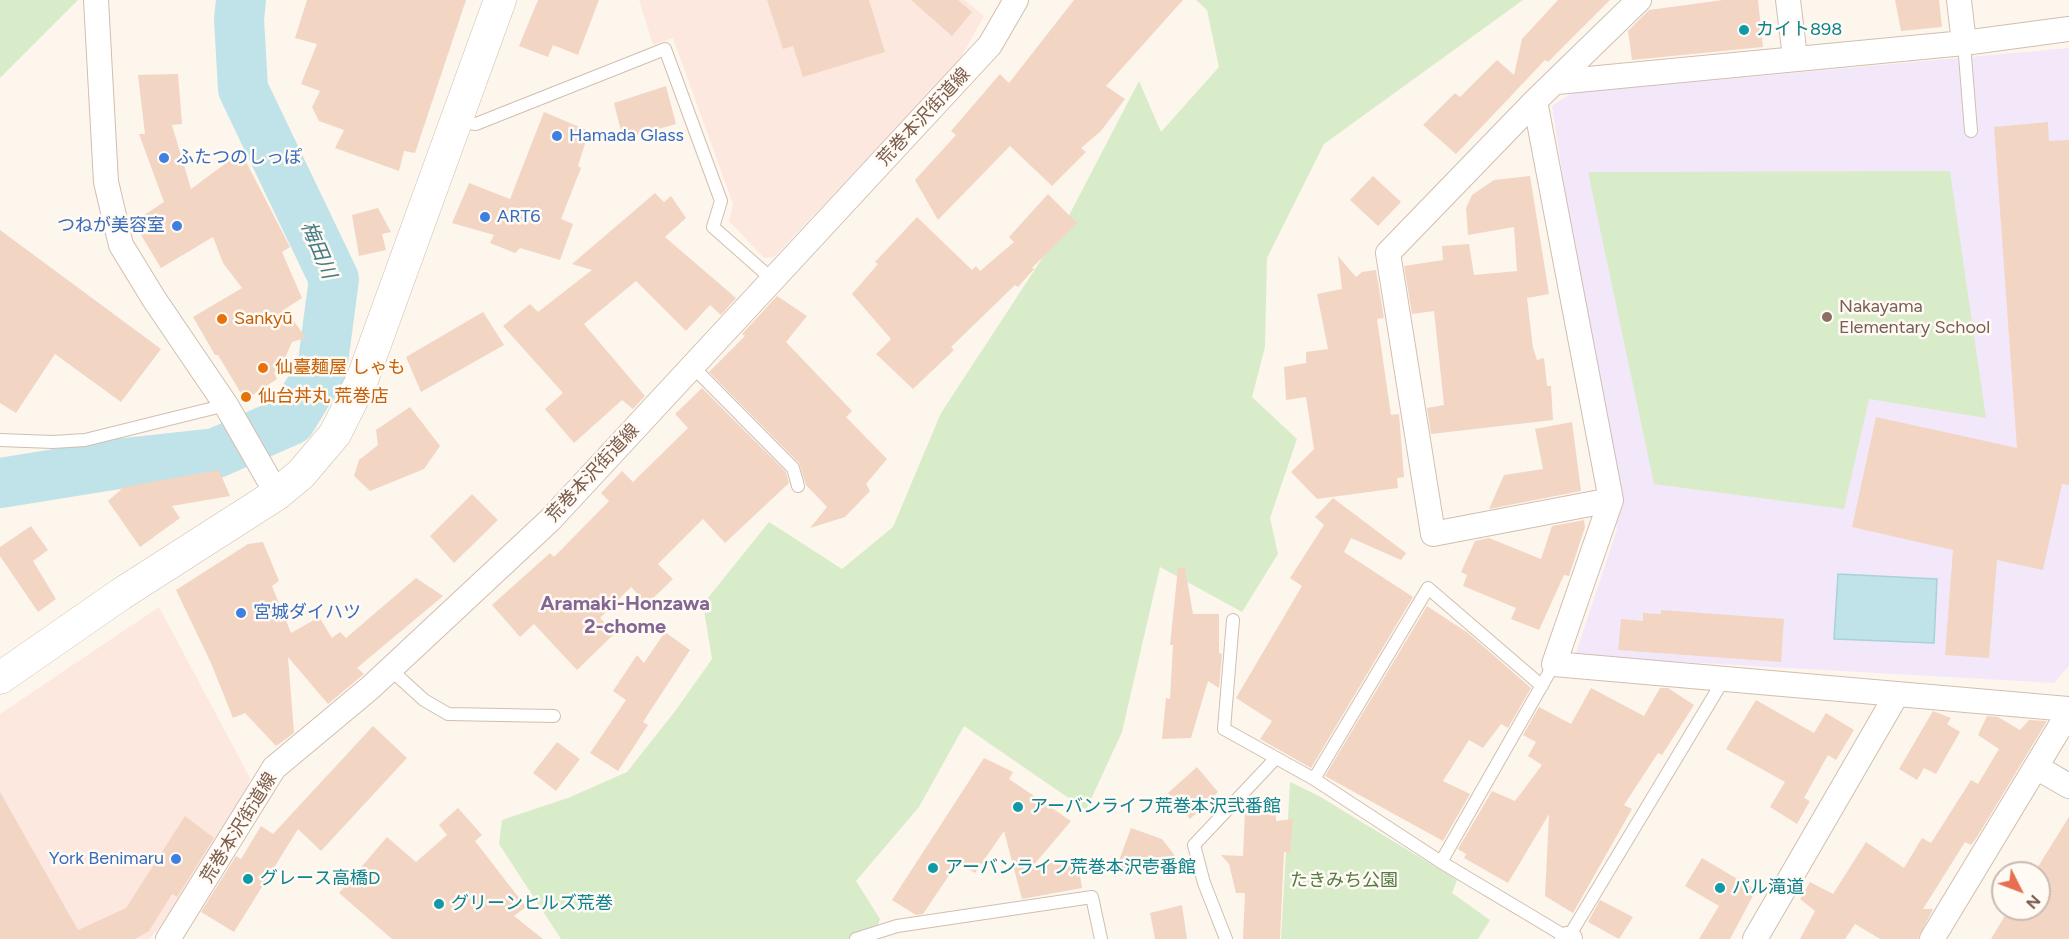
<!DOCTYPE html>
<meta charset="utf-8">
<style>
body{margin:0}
#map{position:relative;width:2069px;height:939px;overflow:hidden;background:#fdf6ec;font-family:Figtree,sans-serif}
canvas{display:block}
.north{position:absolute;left:1991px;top:861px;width:60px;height:60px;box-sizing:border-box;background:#fffaf3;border:2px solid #cabbb1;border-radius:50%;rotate:132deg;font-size:16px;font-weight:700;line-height:24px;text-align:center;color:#7a5c4d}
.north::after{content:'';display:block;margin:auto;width:21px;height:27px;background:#e76f51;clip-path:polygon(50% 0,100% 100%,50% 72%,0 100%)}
</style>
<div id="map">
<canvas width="2069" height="939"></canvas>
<div class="north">N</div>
</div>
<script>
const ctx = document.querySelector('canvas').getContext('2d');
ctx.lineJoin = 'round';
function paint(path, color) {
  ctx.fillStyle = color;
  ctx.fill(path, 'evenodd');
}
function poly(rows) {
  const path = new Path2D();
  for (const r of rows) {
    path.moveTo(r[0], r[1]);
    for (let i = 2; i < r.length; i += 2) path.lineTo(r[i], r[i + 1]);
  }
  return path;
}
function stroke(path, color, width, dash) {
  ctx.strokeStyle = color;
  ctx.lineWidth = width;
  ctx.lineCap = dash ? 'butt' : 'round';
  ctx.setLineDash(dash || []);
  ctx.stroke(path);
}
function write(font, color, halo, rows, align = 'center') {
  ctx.font = font + ' Figtree,"Noto Sans JP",sans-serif';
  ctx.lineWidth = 5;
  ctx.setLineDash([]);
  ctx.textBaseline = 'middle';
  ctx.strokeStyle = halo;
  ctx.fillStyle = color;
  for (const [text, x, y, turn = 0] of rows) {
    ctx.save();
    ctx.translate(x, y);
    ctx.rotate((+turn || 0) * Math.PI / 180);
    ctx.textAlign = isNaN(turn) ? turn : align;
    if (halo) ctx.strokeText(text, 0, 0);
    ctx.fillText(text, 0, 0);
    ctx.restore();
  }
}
const commercial = poly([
 [639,0,965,0,984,16,957,64,774,257,764,258,729,221,733,204,673,38,653,45],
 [159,607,250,778,243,800,161,926,149,939,0,939,0,714]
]);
const education = poly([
 [2069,48,2069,666,2054,683,1575,656,1617,529,1552,106,1572,93]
]);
const green = poly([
 [0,0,78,0,0,78],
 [1196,0,1523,0,1324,144,1267,258,1265,347,1252,397,1297,439,1270,518,1278,554,1242,612,1160,567,1122,732,1086,810,964,726,919,807,856,881,880,919,873,939,561,939,499,844,502,820,568,798,627,772,676,710,712,659,703,604,769,522,842,569,893,527,941,413,1064,225,1139,81,1161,132,1219,67,1207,10],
 [1950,171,1986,418,1869,399,1844,509,1654,484,1588,172],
 [1290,782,1319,796,1457,880,1452,893,1490,920,1478,939,1281,939]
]);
const water = poly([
 [1838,574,1937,579,1934,643,1834,639,1838,574]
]);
const river = poly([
 [0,483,124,463,216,453,291,420,322,369,334,279,243,89,239,19,241,0]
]);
const building = poly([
 [307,0,466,0,415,153,404,151,399,171,335,148,344,130,319,121,312,107,320,91,301,84,317,44,295,38],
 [538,0,599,0,578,55,553,45,548,57,519,46],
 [767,0,869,0,885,52,803,77,793,46,783,49],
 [911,0,958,0,972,12,952,36],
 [1074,0,1183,0,1106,86,1125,99,1101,131,1081,148,1086,152,1052,186,1010,146,938,220,915,180,956,135,951,131,1000,74,1009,83],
 [1558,0,1610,0,1548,62,1545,60,1456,154,1423,125,1455,93,1460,97,1497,60,1514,75,1522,39],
 [1723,0,1758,0,1763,47,1632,60,1628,31,1649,10],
 [1895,0,1939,0,1942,27,1901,31],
 [178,74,182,124,172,125,191,189,241,152,290,247,282,252,302,298,285,309,306,338,292,342,280,370,274,372,277,379,245,400,218,355,215,355,193,317,242,288,223,263,213,237,161,268,141,235,138,219,164,202,139,134,145,134,138,75],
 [666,86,676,124,623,139,614,103],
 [544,112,589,131,578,166,581,168,561,219,573,224,560,260,520,248,515,253,490,243,494,235,452,223,469,183,510,199],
 [2048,122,2049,141,2069,140,2069,485,2062,484,2043,570,1997,560,1989,658,1945,655,1953,550,1852,527,1876,417,2017,448,1994,127],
 [1373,176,1401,202,1378,226,1350,200],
 [1530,176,1549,294,1527,298,1533,348,1537,360,1544,358,1547,386,1551,386,1553,420,1431,434,1427,408,1444,405,1434,311,1412,314,1404,266,1443,260,1442,246,1469,244,1474,275,1517,271,1514,227,1468,235,1466,208,1472,195,1494,180],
 [655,193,664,202,671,196,686,218,665,237,736,298,721,315,710,305,686,331,636,281,584,324,645,396,633,409,622,400,574,443,545,409,563,393,503,326,530,304,538,312,592,270,572,264],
 [1048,194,1077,223,1032,268,1034,269,1018,287,1015,285,951,347,954,350,913,389,876,354,891,339,852,294,878,264,875,262,917,217,972,270,976,266,980,271,1014,242,1009,237],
 [378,208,391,232,382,234,386,250,359,256,352,215],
 [0,230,161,349,121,402,55,354,16,413,0,403],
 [1338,256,1356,277,1362,272,1376,270,1384,318,1377,319,1391,415,1399,414,1404,477,1397,478,1398,488,1317,499,1291,472,1314,449,1306,397,1286,400,1284,367,1306,363,1306,352,1328,349,1317,294,1342,289],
 [777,296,807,316,786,342,852,411,846,417,887,459,866,484,870,491,845,517,810,528,827,507,806,485,799,463,709,372,745,336,742,334],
 [483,312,504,345,421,392,406,357],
 [702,388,786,472,789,483,725,543,703,519,658,564,673,579,647,604,631,587,600,618,615,633,577,670,534,624,520,637,492,605,550,553,554,557,609,501,601,493,622,471,633,482,688,428,675,414],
 [410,407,440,446,424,469,370,491,354,476,359,460,378,445,376,430],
 [1572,422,1581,491,1489,509,1504,475,1543,469,1535,429],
 [219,470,230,496,172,506,180,518,140,547,108,501,124,487],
 [472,494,498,520,454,563,430,536],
 [1333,498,1406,553,1401,560,1351,538,1344,552,1413,597,1311,768,1260,739,1272,721,1236,698,1302,586,1290,578,1324,525,1315,517],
 [1584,520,1585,527,1569,576,1564,575,1539,630,1511,619,1516,608,1463,586,1467,575,1461,572,1475,541,1489,538,1541,559,1552,526],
 [31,526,48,550,33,561,56,599,38,612,0,556,0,547],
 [263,542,279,581,272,586,291,633,319,617,332,638,340,632,346,638,416,578,443,596,357,668,364,674,328,704,288,657,294,733,276,746,245,713,233,718,211,663,176,590,248,544],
 [1178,568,1185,568,1193,614,1219,614,1219,653,1222,654,1219,688,1208,681,1191,738,1162,739,1166,698,1170,699,1173,645,1170,645],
 [1427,606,1468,633,1531,688,1508,728,1501,724,1483,748,1469,740,1443,781,1470,794,1443,841,1325,776],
 [1661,610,1784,619,1781,662,1618,650,1621,619,1643,621,1643,613,1661,614],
 [665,632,690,650,643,722,648,725,618,771,590,753,626,700,613,691,637,655,644,663],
 [1591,688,1644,716,1660,688,1668,688,1694,705,1662,755,1658,753,1624,805,1632,809,1573,913,1545,896,1549,814,1508,883,1464,858,1466,854,1458,849,1492,791,1515,801,1542,765,1528,756,1536,742,1523,735,1539,707,1571,724],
 [1756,700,1814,733,1826,713,1854,730,1836,760,1828,755,1804,798,1810,801,1797,824,1770,807,1785,782,1726,749],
 [1933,711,1951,718,1947,724,1960,732,1936,774,1924,768,1917,780,1899,769],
 [1987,716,1998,717,2020,730,2029,720,2047,721,1977,837,1971,845,1965,842,1923,909,1933,909,1918,939,1880,939,1855,924,1845,939,1800,939,1815,911,1800,899,1810,882,1833,894,1866,842,1904,868,1922,838,1931,843,1971,780,1978,784,1999,749,1978,735],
 [373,726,407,758,321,851,298,829,234,932,201,912,236,856,241,859,261,826,273,834],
 [557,742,580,759,556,791,533,773],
 [984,758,1013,772,1009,779,1071,821,1032,867,1077,857,1082,888,1022,899,1004,831,975,873,958,862,923,914,916,915,892,900],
 [1197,767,1218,792,1190,819,1168,793],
 [0,792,78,930,126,908,185,816,214,838,177,897,172,894,149,931,135,939,0,939],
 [458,808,482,835,475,841,526,907,514,916,543,939,392,939,339,893,387,837,416,862,447,835,439,825],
 [1245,811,1276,812,1276,821,1293,819,1290,853,1284,852,1280,939,1243,939,1245,893,1236,893,1229,864,1221,855,1243,856],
 [2069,817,2069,939,1991,939,2009,909,2039,909,2039,873,2034,873],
 [1131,828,1162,839,1183,866,1140,875,1137,871,1117,866],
 [1702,858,1756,890,1730,939,1699,939,1719,906,1685,886],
 [1600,900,1633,917,1619,939,1588,922],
 [1182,905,1187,939,1155,939,1150,913]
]);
const service = poly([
 [1964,43,1971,131],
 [457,122,476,124,665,49,721,201,713,227,773,280],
 [693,367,793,468,798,486],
 [0,440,53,442,85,440,226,405],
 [1233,620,1224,729,1314,779,1441,862,1568,938,1724,679],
 [390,669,424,700,448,714,554,716],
 [1314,779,1428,588,1542,686],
 [1441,862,1554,664],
 [856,939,897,926,1092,897,1101,939],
 [1226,939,1204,883,1194,845,1276,758]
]);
const minor = poly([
 [96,0,106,182,121,245,154,299,226,405,277,494],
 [1788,0,1795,57],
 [1959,0,1964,43],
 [1557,82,1964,43,2069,29],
 [1535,101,1611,500,1554,664,2069,709],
 [1611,500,1433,534,1388,253,1535,101,1639,0],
 [2036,767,2069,786],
 [168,939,274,768,370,688,550,520,990,45,1016,0],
 [1567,939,1570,939],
 [1755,939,1897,694],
 [1932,939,2069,712]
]);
const tertiary = poly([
 [0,678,121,594,277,494,301,474,335,434,362,380,500,0]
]);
const markers = [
 [1744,30,6,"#0f9aa8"],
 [557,136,6,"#3f7fe0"],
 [164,158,6,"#3f7fe0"],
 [485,217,6,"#3f7fe0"],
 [177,226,6,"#3f7fe0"],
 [1827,317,6,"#8d6e63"],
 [222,319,6,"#e8710a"],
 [263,368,6,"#e8710a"],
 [246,397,6,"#e8710a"],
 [241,613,6,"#3f7fe0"],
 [1018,807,6,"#0f9aa8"],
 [176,859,6,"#3f7fe0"],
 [933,868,6,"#0f9aa8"],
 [248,879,6,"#0f9aa8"],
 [1720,888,6,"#0f9aa8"],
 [439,904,6,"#0f9aa8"]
];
const cultureNames = [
 ["カイト898",1756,30],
 ["アーバンライフ荒巻本沢弐番館",1030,807],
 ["アーバンライフ荒巻本沢壱番館",945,868],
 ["グレース高橋D",260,879],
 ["パル滝道",1732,888],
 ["グリーンヒルズ荒巻",451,904]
];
const streetNames = [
 ["荒巻本沢街道線",924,117,-47],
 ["荒巻本沢街道線",593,473,-47],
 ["荒巻本沢街道線",239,828,-58]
];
const shopNames = [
 ["Hamada Glass",569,136],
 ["ふたつのしっぽ",176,158],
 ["ART6",497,217],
 ["つねが美容室",165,226,"right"],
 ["宮城ダイハツ",253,613],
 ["York Benimaru",164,859,"right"]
];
const educationNames = [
 ["Nakayama",1839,307],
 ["Elementary School",1839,328]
];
const foodNames = [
 ["Sankyū",234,319],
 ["仙臺麺屋 しゃも",275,368],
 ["仙台丼丸 荒巻店",258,397]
];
const parkNames = [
 ["たきみち公園",1344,881]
];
const waterNames = [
 ["梅田川",318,250,67]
];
const neighbourhoodNames = [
 ["Aramaki-Honzawa",625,604],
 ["2-chome",625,627]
];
paint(commercial, '#fde8e0');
paint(education, '#f3e8fa');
paint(green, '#d8ecc9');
paint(water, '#bfe3e8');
stroke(water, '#a5d3da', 1.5);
stroke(river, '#bfe3e8', 50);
paint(building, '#f3d5c3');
stroke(service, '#d1beb0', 14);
stroke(minor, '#d1beb0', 26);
stroke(tertiary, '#d1beb0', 33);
stroke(service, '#fff', 12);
stroke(minor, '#fff', 24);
stroke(tertiary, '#fff', 32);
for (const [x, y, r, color] of markers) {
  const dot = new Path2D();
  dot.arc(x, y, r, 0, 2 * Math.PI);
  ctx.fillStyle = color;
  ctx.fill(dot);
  stroke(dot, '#fffaf3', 2);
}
write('18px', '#0d838f', '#fffaf3', cultureNames, 'left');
write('18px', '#7a5c4d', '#fffaf3', streetNames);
write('18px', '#366cbe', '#fffaf3', shopNames, 'left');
write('18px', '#785e54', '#fffaf3', educationNames, 'left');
write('18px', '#c56008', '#fffaf3', foodNames, 'left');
write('18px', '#537a41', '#fffaf3', parkNames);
write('italic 20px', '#437c86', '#fffaf3', waterNames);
write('bold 20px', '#846695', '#fffaf3', neighbourhoodNames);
</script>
